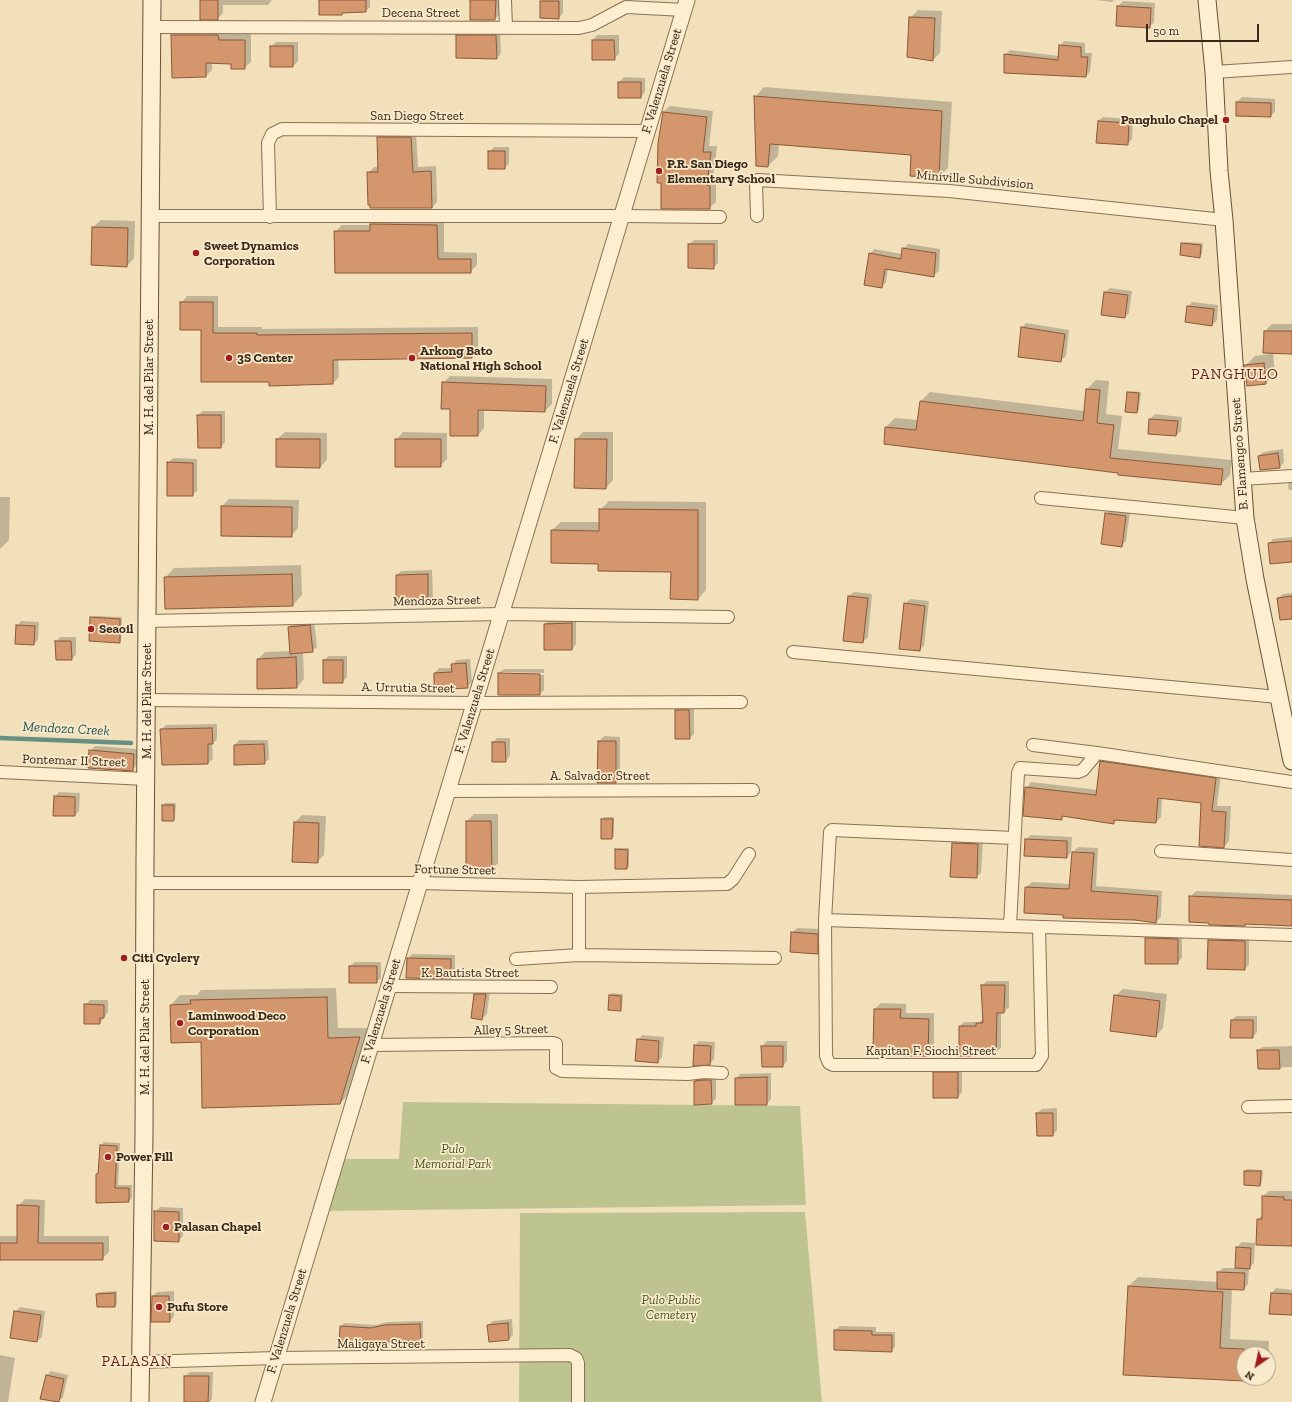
<!DOCTYPE html>
<style>
body{margin:0}
#map{position:relative;width:1292px;height:1402px;overflow:hidden;background:#f2e0bb;font-family:"Zilla Slab",serif}
canvas{display:block}
.north{position:absolute;left:1236px;top:1346px;width:40px;height:40px;box-sizing:border-box;background:#f8eacb;border:1px solid #ab9c84;border-radius:50%;rotate:214deg;font-size:11px;font-weight:700;line-height:16px;text-align:center;color:#38281a}
.north::after{content:'';display:block;margin:auto;width:14px;height:18px;background:#9e1e22;clip-path:polygon(50% 0,100% 100%,50% 72%,0 100%)}
.scale{position:absolute;left:1146px;top:24px;width:113px;height:18px;box-sizing:border-box;border:2px solid #38281a;border-top:0;padding-left:5px;font-size:12px;line-height:14px;white-space:nowrap;color:#38281a;-webkit-text-stroke:3px #f8eacb;paint-order:stroke}
</style>
<div id="map">
<canvas width="1292" height="1402"></canvas>
<div class="north">N</div>
<div class="scale">50 m</div>
</div>
<script>
const ctx = document.querySelector('canvas').getContext('2d');
ctx.lineJoin = 'round';
function paint(path, color) {
  ctx.fillStyle = color;
  ctx.fill(path, 'evenodd');
}
function poly(rows) {
  const path = new Path2D();
  for (const r of rows) {
    path.moveTo(r[0], r[1]);
    for (let i = 2; i < r.length; i += 2) path.lineTo(r[i], r[i + 1]);
  }
  return path;
}
function stroke(path, color, width, dash) {
  ctx.strokeStyle = color;
  ctx.lineWidth = width;
  ctx.lineCap = dash ? 'butt' : 'round';
  ctx.setLineDash(dash || []);
  ctx.stroke(path);
}
function write(font, color, halo, rows, align = 'center') {
  ctx.font = font + ' "Zilla Slab",serif';
  ctx.lineWidth = 3.5;
  ctx.setLineDash([]);
  ctx.textBaseline = 'middle';
  ctx.strokeStyle = halo;
  ctx.fillStyle = color;
  for (const [text, x, y, turn = 0] of rows) {
    ctx.save();
    ctx.translate(x, y);
    ctx.rotate((+turn || 0) * Math.PI / 180);
    ctx.textAlign = isNaN(turn) ? turn : align;
    if (halo) ctx.strokeText(text, 0, 0);
    ctx.fillText(text, 0, 0);
    ctx.restore();
  }
}
const cemetery = poly([
 [403,1102,800,1106,806,1205,328,1211,343,1159,399,1159],
 [805,1212,822,1402,519,1402,520,1213]
]);
const shadow = poly([
 [201,0,272,0,268,5,223,5,223,13,217,19],
 [320,0,370,0,370,7,366,11,344,12,342,14],
 [471,0,500,0,499,15,495,19],
 [542,0,563,0,563,13,559,18,541,17],
 [1096,0,1114,0,1112,2],
 [1123,1,1155,3,1154,22,1149,27,1117,25,1118,6],
 [918,10,942,11,940,53,933,60,910,18],
 [178,29,224,29,225,34,251,34,251,62,244,68,232,63,212,62,212,70,206,76,172,35],
 [462,31,500,31,501,53,497,58,457,36],
 [597,35,619,35,619,54,614,59,593,40],
 [1064,41,1085,43,1085,53,1092,53,1090,72,1086,76,1005,55,1010,50,1059,56,1060,46],
 [276,42,298,42,298,61,293,66,271,66,271,47],
 [624,77,645,78,645,92,641,97,619,82],
 [764,87,952,102,948,168,938,177,913,154,779,144,778,156,768,166,755,97],
 [1242,97,1275,99,1275,112,1270,116,1237,102],
 [670,106,713,111,709,146,717,146,713,180,716,180,716,202,709,208,663,112],
 [1103,117,1133,119,1132,139,1127,144,1098,121],
 [384,132,416,132,418,167,436,166,437,202,432,208,368,173,374,167,379,167,378,137],
 [494,147,509,147,509,163,505,168,489,152],
 [378,217,444,218,444,252,477,253,477,265,470,272,335,232,342,225,371,225],
 [101,220,135,221,134,258,127,266,93,227],
 [694,240,718,240,718,263,713,268,689,244],
 [1184,242,1203,243,1202,254,1200,256,1182,244],
 [908,244,940,249,939,271,934,275,888,269,886,282,882,287,870,254,874,249,902,254,903,249],
 [1110,288,1132,291,1129,313,1125,317,1105,292],
 [187,296,218,296,218,327,262,327,262,329,478,327,478,351,472,357,338,358,339,377,333,383,270,381,202,329,181,303],
 [1192,302,1218,305,1217,320,1212,325,1188,307],
 [1026,323,1069,330,1066,356,1061,360,1022,328],
 [1272,324,1292,324,1292,353,1273,353,1275,373,1266,383,1245,366,1255,356,1271,354,1265,331],
 [450,376,552,379,552,404,545,411,484,409,484,428,478,435,451,408,443,383],
 [1096,380,1109,381,1106,414,1122,416,1118,449,1232,460,1230,475,1221,484,1119,472,886,427,895,418,918,420,921,401,930,392,1085,411,1087,389],
 [1130,391,1141,392,1139,410,1137,412,1128,393],
 [203,411,225,411,225,442,221,447,198,415],
 [1155,414,1182,417,1181,431,1176,435,1149,433,1150,419],
 [285,432,327,433,327,460,320,467,277,439],
 [403,432,447,433,447,459,440,466,396,440],
 [583,432,613,432,613,480,606,488,575,487,576,439],
 [1283,449,1284,462,1280,467,1259,456,1263,452],
 [173,458,197,459,197,491,192,495,168,463],
 [1292,481,1292,490,1289,490,1288,484],
 [0,497,10,497,9,540,1,548,0,548],
 [229,499,299,500,298,528,291,536,222,506],
 [609,501,706,502,706,590,698,599,672,571,599,563,552,530,561,522,600,522,600,510],
 [1111,509,1130,512,1126,541,1121,546,1106,514],
 [1292,537,1292,561,1269,544,1273,539],
 [301,565,302,595,293,605,165,578,174,568],
 [432,570,433,598,428,603,397,603,397,575,401,571],
 [854,592,872,594,868,637,863,642,844,640,849,596],
 [1292,593,1292,618,1278,598,1283,594],
 [910,599,929,601,924,646,919,650,905,604],
 [93,616,122,617,121,640,119,642,91,618],
 [549,619,576,619,576,644,572,649,545,649,545,624],
 [21,621,39,622,38,640,34,644,17,626],
 [314,621,317,647,312,651,303,652,304,679,297,687,258,659,265,652,291,651,289,627,293,622],
 [60,637,76,637,76,654,72,659,56,642],
 [329,656,347,656,347,677,342,682,324,660],
 [470,659,472,682,467,687,453,687,449,691,435,673,439,668,453,668,452,665,457,660],
 [504,669,544,669,544,673,502,672,502,674,544,675,544,690,539,694,499,673],
 [694,705,694,734,689,738,676,710,680,706],
 [217,724,217,739,212,744,213,759,208,763,163,764,162,729,166,725],
 [604,736,620,737,620,777,615,782,599,741],
 [497,738,510,738,510,756,505,761,493,743],
 [239,740,268,740,269,759,264,763,235,764,235,745],
 [95,746,138,749,137,765,132,770,90,751],
 [1106,756,1221,773,1217,806,1231,806,1229,841,1224,847,1202,802,1162,798,1161,817,1156,822,1116,820,1113,823,1064,816,1061,819,1026,788,1031,782,1099,790,1101,761],
 [59,792,80,793,79,811,75,815,55,797],
 [165,803,176,803,175,818,173,820,163,805],
 [474,814,498,814,498,863,491,870,467,821],
 [302,815,326,816,324,855,317,862,293,861,295,822],
 [604,817,614,817,614,836,612,838,602,838,602,819],
 [1031,835,1072,837,1071,852,1067,857,1026,839],
 [957,839,983,840,981,873,976,877,953,843],
 [1078,847,1098,848,1096,886,1162,891,1161,917,1156,922,1064,914,1026,887,1032,882,1070,884,1073,852],
 [618,848,629,848,629,866,627,868,616,850],
 [1196,891,1292,895,1292,925,1247,923,1245,925,1190,897],
 [797,928,822,929,822,948,817,953,792,933],
 [1150,934,1182,935,1182,958,1177,963,1146,938],
 [1214,936,1249,937,1249,964,1245,969,1209,940],
 [412,954,455,955,455,973,450,978,408,959],
 [355,962,381,962,381,978,376,982,350,966],
 [987,981,1009,981,1009,1007,1004,1012,1001,1012,1001,1048,996,1052,978,1052,975,1055,960,1026,964,1022,979,1022,983,1019,982,985],
 [336,988,338,1028,369,1028,349,1094,340,1103,202,1041,171,1005,180,995,197,995,201,990],
 [1123,989,1167,994,1163,1028,1156,1036,1115,996],
 [480,990,490,990,487,1014,482,1019,475,994],
 [612,993,623,994,622,1008,620,1010,610,995],
 [90,1000,108,1000,108,1012,100,1023,85,1005],
 [881,1003,906,1004,906,1013,934,1013,934,1049,928,1055,904,1048,875,1009],
 [1236,1016,1257,1016,1257,1032,1253,1037,1232,1020],
 [642,1035,664,1037,662,1057,658,1062,638,1040],
 [699,1041,715,1042,714,1059,710,1064,695,1045],
 [767,1041,787,1041,787,1061,783,1066,762,1046],
 [1292,1046,1292,1067,1259,1068,1258,1051,1262,1047],
 [938,1068,962,1068,962,1092,958,1097,934,1073],
 [771,1073,771,1099,767,1104,736,1079,740,1074],
 [716,1076,716,1099,711,1103,695,1081,700,1077],
 [1057,1108,1057,1130,1053,1135,1037,1113,1042,1109],
 [104,1142,120,1143,118,1185,132,1185,132,1198,129,1201,97,1175,99,1172,101,1145],
 [1247,1169,1263,1170,1262,1182,1260,1185,1245,1171],
 [1269,1191,1292,1191,1292,1245,1258,1220,1263,1214,1263,1196],
 [25,1199,45,1200,44,1236,109,1236,109,1252,102,1259,0,1259,0,1236,18,1236,18,1206],
 [160,1207,183,1208,183,1236,178,1241,155,1212],
 [1242,1242,1255,1243,1254,1263,1249,1268,1248,1284,1244,1289,1232,1288,1230,1339,1269,1341,1268,1366,1268,1354,1244,1354,1244,1378,1261,1378,1258,1381,1124,1374,1128,1287,1138,1277,1218,1282,1218,1272,1223,1268,1236,1268,1237,1247],
 [1276,1288,1292,1290,1292,1314,1272,1293],
 [117,1291,117,1304,115,1306,98,1306,97,1294,99,1292],
 [174,1291,174,1316,170,1321,153,1296,157,1292],
 [20,1307,45,1311,42,1337,37,1341,15,1312],
 [512,1319,513,1335,509,1339,488,1325,493,1321],
 [423,1321,423,1340,420,1343,410,1340,387,1341,387,1345,384,1348,372,1344,341,1327,344,1323,375,1325,388,1322],
 [840,1326,876,1327,876,1332,895,1332,895,1347,891,1351,835,1330],
 [0,1355,15,1358,8,1402,0,1402],
 [51,1371,68,1375,63,1397,58,1402,41,1398,47,1375],
 [190,1372,213,1372,212,1399,210,1402,185,1402,185,1376]
]);
const stream = poly([
 [0,738,131,743]
]);
const building = poly([
 [200,0,218,0,218,20,200,20,200,0],
 [319,0,366,0,366,12,342,13,342,15,319,15,319,0],
 [470,0,496,0,495,20,470,20,470,0],
 [540,1,559,1,559,19,540,18,540,1],
 [1117,6,1151,8,1150,28,1116,26,1117,6],
 [909,17,935,18,933,61,907,57,909,17],
 [171,35,218,35,219,40,245,40,245,69,231,69,231,64,206,63,206,77,172,78,171,35],
 [456,35,496,35,497,59,456,58,456,35],
 [592,40,614,40,615,60,592,60,592,40],
 [1059,45,1081,47,1081,57,1088,57,1086,77,1004,73,1004,54,1058,60,1059,45],
 [270,46,293,46,293,67,270,67,270,46],
 [618,82,641,82,641,98,618,98,618,82],
 [754,96,942,111,939,178,910,176,911,155,770,144,768,167,756,166,754,96],
 [1236,102,1271,103,1271,117,1236,116,1236,102],
 [663,112,707,117,703,152,711,152,707,185,710,186,710,209,661,209,661,183,657,183,658,143,663,112],
 [1098,121,1129,123,1128,145,1096,143,1098,121],
 [377,137,411,137,413,172,431,171,432,208,370,208,370,205,368,205,367,172,378,172,377,137],
 [488,151,505,151,505,169,488,169,488,151],
 [370,224,437,225,438,259,471,259,471,273,335,273,334,231,370,231,370,224],
 [92,227,128,228,127,267,91,265,92,227],
 [1181,243,1201,245,1200,258,1180,255,1181,243],
 [688,244,714,244,714,269,688,268,688,244],
 [902,248,936,253,934,277,885,269,882,288,864,285,869,253,901,259,902,248],
 [1104,292,1128,295,1125,318,1101,315,1104,292],
 [180,302,213,302,213,333,257,333,257,335,472,333,472,358,333,360,333,384,269,386,269,382,201,382,201,330,180,330,180,302],
 [1187,306,1214,309,1212,326,1185,322,1187,306],
 [1021,327,1065,334,1061,362,1018,357,1021,327],
 [1264,331,1292,331,1292,354,1263,353,1264,331],
 [1264,363,1266,384,1247,386,1244,365,1264,363],
 [442,382,546,386,545,412,478,410,478,436,450,436,450,409,441,409,442,382],
 [1086,389,1100,390,1097,423,1114,425,1110,458,1223,469,1221,485,1118,475,1118,473,884,444,885,427,916,430,920,401,1083,421,1086,389],
 [1127,392,1139,393,1137,413,1125,412,1127,392],
 [197,415,221,415,221,448,198,448,197,415],
 [1149,419,1178,421,1176,436,1148,434,1149,419],
 [276,439,320,439,320,468,276,467,276,439],
 [395,439,441,439,441,467,395,467,395,439],
 [575,439,607,439,606,489,574,488,575,439],
 [1278,453,1280,468,1260,470,1258,456,1278,453],
 [167,462,193,463,193,496,167,496,167,462],
 [221,506,292,507,292,537,221,536,221,506],
 [599,509,698,510,698,600,670,599,671,572,598,571,598,564,551,563,551,530,599,531,599,509],
 [1105,513,1126,516,1122,547,1101,544,1105,513],
 [1292,541,1292,562,1270,564,1268,543,1292,541],
 [292,574,293,606,165,609,164,577,292,574],
 [428,574,428,604,396,604,396,575,428,574],
 [848,596,868,598,863,643,843,641,848,596],
 [1292,596,1292,619,1280,620,1277,598,1292,596],
 [904,603,925,606,920,651,899,649,904,603],
 [90,617,120,619,120,643,89,641,90,617],
 [572,623,572,650,544,650,544,624,572,623],
 [16,625,35,626,34,645,15,644,16,625],
 [310,625,313,652,290,654,288,627,310,625],
 [55,641,71,641,72,660,56,660,55,641],
 [296,657,297,688,257,689,257,659,296,657],
 [323,660,343,660,343,683,323,683,323,660],
 [466,663,468,688,450,689,450,692,434,692,434,673,452,672,451,664,466,663],
 [498,673,540,674,540,695,498,695,498,673],
 [675,710,689,710,690,739,675,739,675,710],
 [212,728,213,744,208,744,208,764,162,765,160,729,212,728],
 [598,741,616,741,616,783,597,783,598,741],
 [492,742,505,742,506,762,492,762,492,742],
 [264,744,265,764,234,765,234,745,264,744],
 [89,750,134,754,133,771,88,768,89,750],
 [1100,761,1216,778,1212,811,1226,812,1224,848,1199,846,1201,803,1158,798,1156,823,1114,820,1114,824,1062,816,1062,820,1023,816,1025,787,1096,795,1100,761],
 [54,796,75,797,75,816,53,816,54,796],
 [162,805,174,805,174,821,162,821,162,805],
 [601,819,613,819,612,839,601,839,601,819],
 [466,821,491,821,492,871,466,871,466,821],
 [294,822,319,823,318,863,292,862,294,822],
 [1025,839,1067,841,1067,858,1024,856,1025,839],
 [952,843,978,844,977,878,950,877,952,843],
 [615,849,628,850,627,869,615,869,615,849],
 [1072,852,1094,853,1091,891,1158,896,1156,923,1135,920,1063,918,1063,915,1024,913,1025,887,1069,889,1072,852],
 [1189,896,1292,900,1292,926,1245,924,1245,926,1209,925,1209,923,1189,922,1189,896],
 [791,932,818,934,818,954,790,952,791,932],
 [1145,938,1178,939,1178,964,1145,964,1145,938],
 [1208,940,1245,941,1245,970,1207,969,1208,940],
 [407,958,451,959,451,979,406,978,407,958],
 [349,966,377,966,377,983,349,983,349,966],
 [981,985,1005,985,1004,1013,997,1013,996,1053,976,1054,976,1056,959,1056,959,1026,976,1026,976,1023,983,1023,981,985],
 [474,994,486,994,482,1020,471,1018,474,994],
 [609,995,621,996,621,1011,608,1010,609,995],
 [1114,995,1160,1001,1156,1037,1110,1031,1114,995],
 [327,997,328,1038,360,1037,340,1104,202,1108,201,1042,171,1043,170,1005,191,1004,190,1000,327,997],
 [84,1004,104,1005,104,1018,100,1018,100,1024,84,1024,84,1004],
 [874,1009,901,1009,900,1018,929,1019,928,1056,903,1056,903,1049,873,1048,874,1009],
 [1231,1020,1253,1020,1253,1038,1230,1038,1231,1020],
 [637,1039,659,1041,658,1063,635,1061,637,1039],
 [694,1045,711,1046,710,1065,693,1066,694,1045],
 [761,1046,783,1046,783,1067,762,1067,761,1046],
 [1257,1050,1279,1050,1280,1069,1258,1069,1257,1050],
 [933,1072,958,1072,958,1098,933,1098,933,1072],
 [767,1077,767,1105,735,1105,735,1078,767,1077],
 [704,1080,711,1080,712,1104,694,1105,694,1081,704,1080],
 [1036,1113,1053,1113,1053,1136,1037,1136,1036,1113],
 [100,1145,117,1146,115,1188,129,1188,129,1202,96,1203,96,1174,98,1174,100,1145],
 [1244,1171,1261,1171,1260,1186,1244,1185,1244,1171],
 [1262,1196,1284,1197,1284,1200,1292,1200,1292,1246,1256,1245,1257,1219,1262,1219,1262,1196],
 [17,1205,39,1206,38,1243,103,1243,103,1260,0,1260,0,1243,17,1243,17,1205],
 [154,1211,179,1212,179,1242,154,1241,154,1211],
 [1236,1247,1251,1248,1250,1269,1235,1268,1236,1247],
 [1217,1272,1245,1273,1244,1290,1217,1289,1217,1272],
 [1128,1286,1223,1292,1220,1348,1244,1349,1244,1381,1123,1375,1128,1286],
 [115,1293,115,1307,97,1307,96,1294,115,1293],
 [1271,1293,1292,1294,1292,1315,1269,1314,1271,1293],
 [152,1296,169,1296,170,1322,151,1322,152,1296],
 [14,1311,41,1315,37,1342,10,1338,14,1311],
 [508,1323,509,1340,489,1342,487,1325,508,1323],
 [420,1324,421,1344,409,1344,409,1341,384,1342,384,1349,371,1350,371,1345,339,1344,340,1326,371,1328,384,1325,420,1324],
 [834,1330,872,1331,872,1335,892,1335,892,1352,834,1350,834,1330],
 [46,1375,64,1379,59,1402,40,1399,46,1375],
 [184,1376,209,1376,208,1402,184,1402,184,1376]
]);
const minor = poly([
 [505,0,506,28],
 [152,27,579,28,592,25,626,7,684,10],
 [1214,72,1292,67],
 [151,216,622,216,720,217],
 [757,216,756,184,758,180,949,191,1224,220],
 [270,217,268,143,272,134,282,129,647,131],
 [1242,479,1292,476],
 [1041,498,1245,518],
 [147,621,501,614,728,617],
 [793,652,1278,697],
 [147,700,474,703,741,702],
 [1033,745,1097,753],
 [0,772,146,779],
 [448,791,753,790],
 [1014,838,832,830,830,832,825,920,826,1056,829,1063,833,1065,1036,1065,1042,1056,1039,927],
 [1161,851,1292,860],
 [145,883,420,883,579,887,727,884,733,879,749,854],
 [825,920,1292,935],
 [1010,926,1018,773,1020,768,1078,772,1083,770,1097,753,1292,782],
 [579,955,579,887],
 [516,959,579,955,775,958],
 [389,986,551,987],
 [371,1045,553,1043,556,1044,556,1068,562,1071,688,1074,704,1072,722,1073],
 [1248,1107,1292,1106],
 [140,1362,276,1358,570,1355,576,1358,578,1363,578,1402]
]);
const tertiary = poly([
 [263,1402,687,0]
]);
const secondary = poly([
 [1207,0,1214,72,1219,171,1224,220,1245,518,1255,579,1292,761],
 [140,1402,144,1135,145,860,152,0]
]);
const markers = [
 [1226,120,4,"#9e1e22"],
 [659,171,4,"#9e1e22"],
 [196,253,4,"#9e1e22"],
 [229,358,4,"#9e1e22"],
 [412,358,4,"#9e1e22"],
 [91,629,4,"#9e1e22"],
 [124,958,4,"#9e1e22"],
 [180,1023,4,"#9e1e22"],
 [108,1157,4,"#9e1e22"],
 [166,1227,4,"#9e1e22"],
 [159,1307,4,"#9e1e22"]
];
const streetNames = [
 ["Decena Street",421,13],
 ["F. Valenzuela Street",662,81,-73],
 ["San Diego Street",417,116],
 ["Miniville Subdivision",975,180,5],
 ["M. H. del Pilar Street",149,377,-90],
 ["F. Valenzuela Street",569,391,-73],
 ["B. Flamengco Street",1240,454,-94],
 ["Mendoza Street",437,601,-1],
 ["A. Urrutia Street",408,688,1],
 ["M. H. del Pilar Street",147,701,-90],
 ["F. Valenzuela Street",475,701,-73],
 ["Pontemar II Street",74,761,2],
 ["A. Salvador Street",600,776],
 ["Fortune Street",455,870,1],
 ["K. Bautista Street",470,973],
 ["F. Valenzuela Street",381,1011,-73],
 ["Alley 5 Street",511,1030,-1],
 ["M. H. del Pilar Street",145,1037,-90],
 ["Kapitan F. Siochi Street",931,1051],
 ["F. Valenzuela Street",287,1321,-73],
 ["Maligaya Street",381,1344]
];
const poiNames = [
 ["Panghulo Chapel",1218,120,"right"],
 ["P.R. San Diego",667,164],
 ["Elementary School",667,179],
 ["Sweet Dynamics",204,246],
 ["Corporation",204,261],
 ["Arkong Bato",420,351],
 ["National High School",420,366],
 ["3S Center",237,358],
 ["Seaoil",99,629],
 ["Citi Cyclery",132,958],
 ["Laminwood Deco",188,1016],
 ["Corporation",188,1031],
 ["Power Fill",116,1157],
 ["Palasan Chapel",174,1227],
 ["Pufu Store",167,1307]
];
const parkNames = [
 ["Pulo",453,1149],
 ["Memorial Park",453,1164],
 ["Pulo Public",671,1300],
 ["Cemetery",671,1315]
];
const waterNames = [
 ["Mendoza Creek",66,729,3]
];
const quarterNames = [
 ["PANGHULO",1235,375],
 ["PALASAN",137,1362]
];
paint(cemetery, '#bec48f');
paint(shadow, '#0003');
stroke(stream, '#679085', 4.5);
paint(building, '#d3966d');
stroke(building, '#8b5737', 1);
stroke(minor, '#8a7054', 14);
stroke(tertiary, '#8a7054', 17);
stroke(secondary, '#6c5037', 19);
stroke(minor, '#fceecf', 12);
stroke(tertiary, '#fceecf', 15);
stroke(secondary, '#fceecf', 17);
for (const [x, y, r, color] of markers) {
  const dot = new Path2D();
  dot.arc(x, y, r, 0, 2 * Math.PI);
  ctx.fillStyle = color;
  ctx.fill(dot);
  stroke(dot, '#f8eacb', 1.5);
}
write('13px', '#38281a', '#f8eacb', streetNames);
write('bold 13px', '#38281a', '#f8eacb', poiNames, 'left');
write('italic 13px', '#49561f', '#f8eacb', parkNames);
write('italic 14px', '#285955', '#f8eacb', waterNames);
ctx.letterSpacing = '1px';
write('15px', '#682515', '#f8eacb', quarterNames);
ctx.letterSpacing = '0px';
</script>
